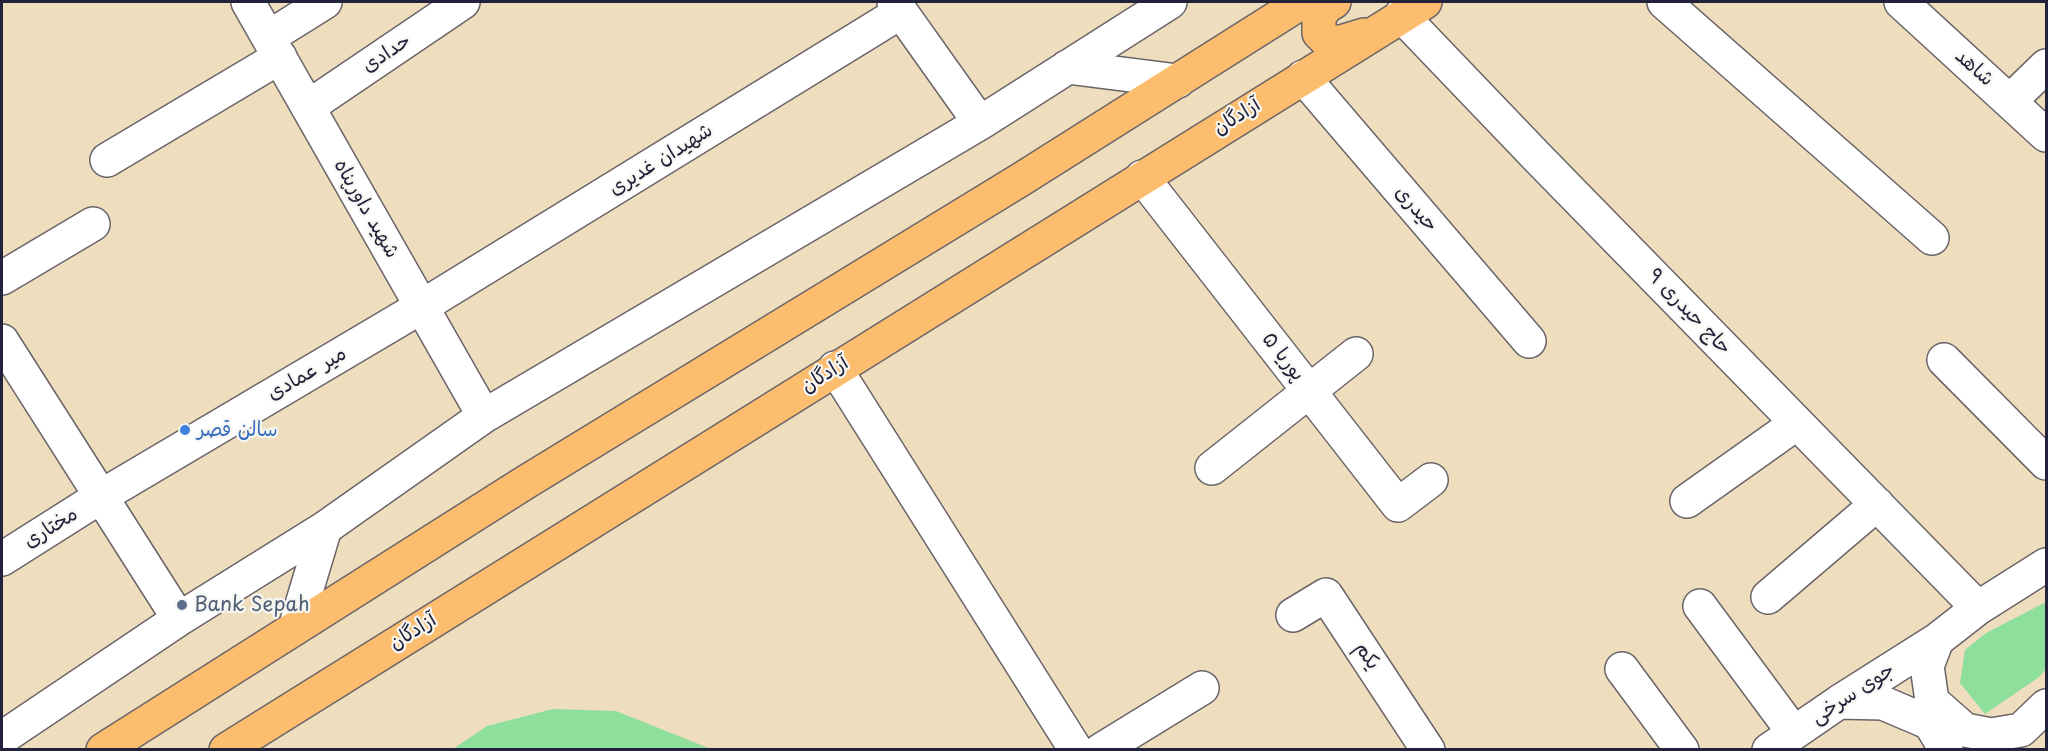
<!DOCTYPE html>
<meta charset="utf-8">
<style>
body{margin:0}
#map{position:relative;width:2048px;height:751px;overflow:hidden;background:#efdebe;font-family:"Playpen Sans",sans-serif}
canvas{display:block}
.frame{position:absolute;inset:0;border:3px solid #22223b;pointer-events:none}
</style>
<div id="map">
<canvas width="2048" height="751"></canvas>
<div class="frame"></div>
</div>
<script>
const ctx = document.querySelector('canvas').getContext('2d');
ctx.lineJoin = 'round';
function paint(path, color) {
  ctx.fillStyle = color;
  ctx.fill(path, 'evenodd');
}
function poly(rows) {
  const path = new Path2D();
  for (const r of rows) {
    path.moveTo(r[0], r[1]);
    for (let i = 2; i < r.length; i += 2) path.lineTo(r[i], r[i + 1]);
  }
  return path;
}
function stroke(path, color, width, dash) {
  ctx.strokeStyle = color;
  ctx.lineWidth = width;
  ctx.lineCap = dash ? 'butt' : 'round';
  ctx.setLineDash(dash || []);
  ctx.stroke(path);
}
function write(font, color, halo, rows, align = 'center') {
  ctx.font = font + ' "Playpen Sans","Playpen Sans Arabic",sans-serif';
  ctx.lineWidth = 4.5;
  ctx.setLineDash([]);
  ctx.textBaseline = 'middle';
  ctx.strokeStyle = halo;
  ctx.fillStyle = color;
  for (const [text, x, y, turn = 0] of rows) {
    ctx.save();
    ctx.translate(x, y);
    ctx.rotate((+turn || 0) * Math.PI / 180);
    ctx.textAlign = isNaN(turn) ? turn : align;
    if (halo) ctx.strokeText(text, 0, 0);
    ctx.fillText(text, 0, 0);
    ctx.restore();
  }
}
const green = poly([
 [2046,602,2046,669,2039,677,1985,714,1960,683,1965,650,1986,633],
 [553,709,616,711,711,749,453,749,487,726]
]);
const minor = poly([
 [248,2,484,416],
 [894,2,980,123],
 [1664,2,1932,238],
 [1901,2,2046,135],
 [1401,15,1538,158,1978,608],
 [269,37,325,2],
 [1067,67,1178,81],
 [1303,77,1529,341],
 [2010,101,2046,66],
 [308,107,463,2],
 [107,160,280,57],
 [1142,177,1398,505,1431,480],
 [2,278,93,224],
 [2,341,179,619],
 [1944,360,2046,463],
 [835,368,1076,750],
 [1212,468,1356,354],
 [1687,501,1797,423],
 [2,559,100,497,421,307,901,12],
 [1768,597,1877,504],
 [1700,606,1794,733],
 [1293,615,1326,595,1428,750],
 [295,628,325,528],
 [1937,640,1927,666,1932,701,1965,730,1991,735,2021,730,2046,706],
 [1622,669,1682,750],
 [1839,702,1883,703,1930,723,1946,750],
 [2,738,179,619,325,528,484,416,980,123,1170,2],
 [1101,750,1202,688],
 [1769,750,1839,702,1937,640,1978,608,2046,565]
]);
const major = poly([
 [1334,2,1327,6,1319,16,1319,33,1328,42,1341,42,1364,35],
 [103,750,526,482,1020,180,1302,2],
 [226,750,1425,2]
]);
const markers = [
 [185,430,6,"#3f7fe0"],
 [182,605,6,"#5c6f8a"]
];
const streetNames = [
 ["حدادی",386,54,-34],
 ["شاهد",1974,68,42],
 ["آزادگان",1237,117,-32],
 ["شهیدان غدیری",661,160,-32],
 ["شهید داورپناه",366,209,60],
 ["حیدری",1416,209,49],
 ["حاج حیدری ۹",1689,312,46],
 ["پوریا ۵",1283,357,52],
 ["میر عمادی",307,374,-30],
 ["آزادگان",825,375,-32],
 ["مختاری",51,528,-32],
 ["آزادگان",413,632,-32],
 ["یکم",1367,656,57],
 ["جوی سرخی",1853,694,-33]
];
const shopNames = [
 ["سالن قصر",197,430]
];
const serviceNames = [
 ["Bank Sepah",194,605]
];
paint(green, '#8ede9c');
stroke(minor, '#6a6469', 36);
stroke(major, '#6a6469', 36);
stroke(minor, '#fff', 33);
stroke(major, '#fcbd6e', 33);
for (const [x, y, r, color] of markers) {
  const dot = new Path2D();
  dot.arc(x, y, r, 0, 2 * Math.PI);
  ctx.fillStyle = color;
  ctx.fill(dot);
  stroke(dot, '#f6f6f2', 2);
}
write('20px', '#22223b', '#f6f6f2', streetNames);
write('20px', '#366cbe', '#f6f6f2', shopNames, 'left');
write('20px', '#4e5e75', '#f6f6f2', serviceNames, 'left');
</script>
